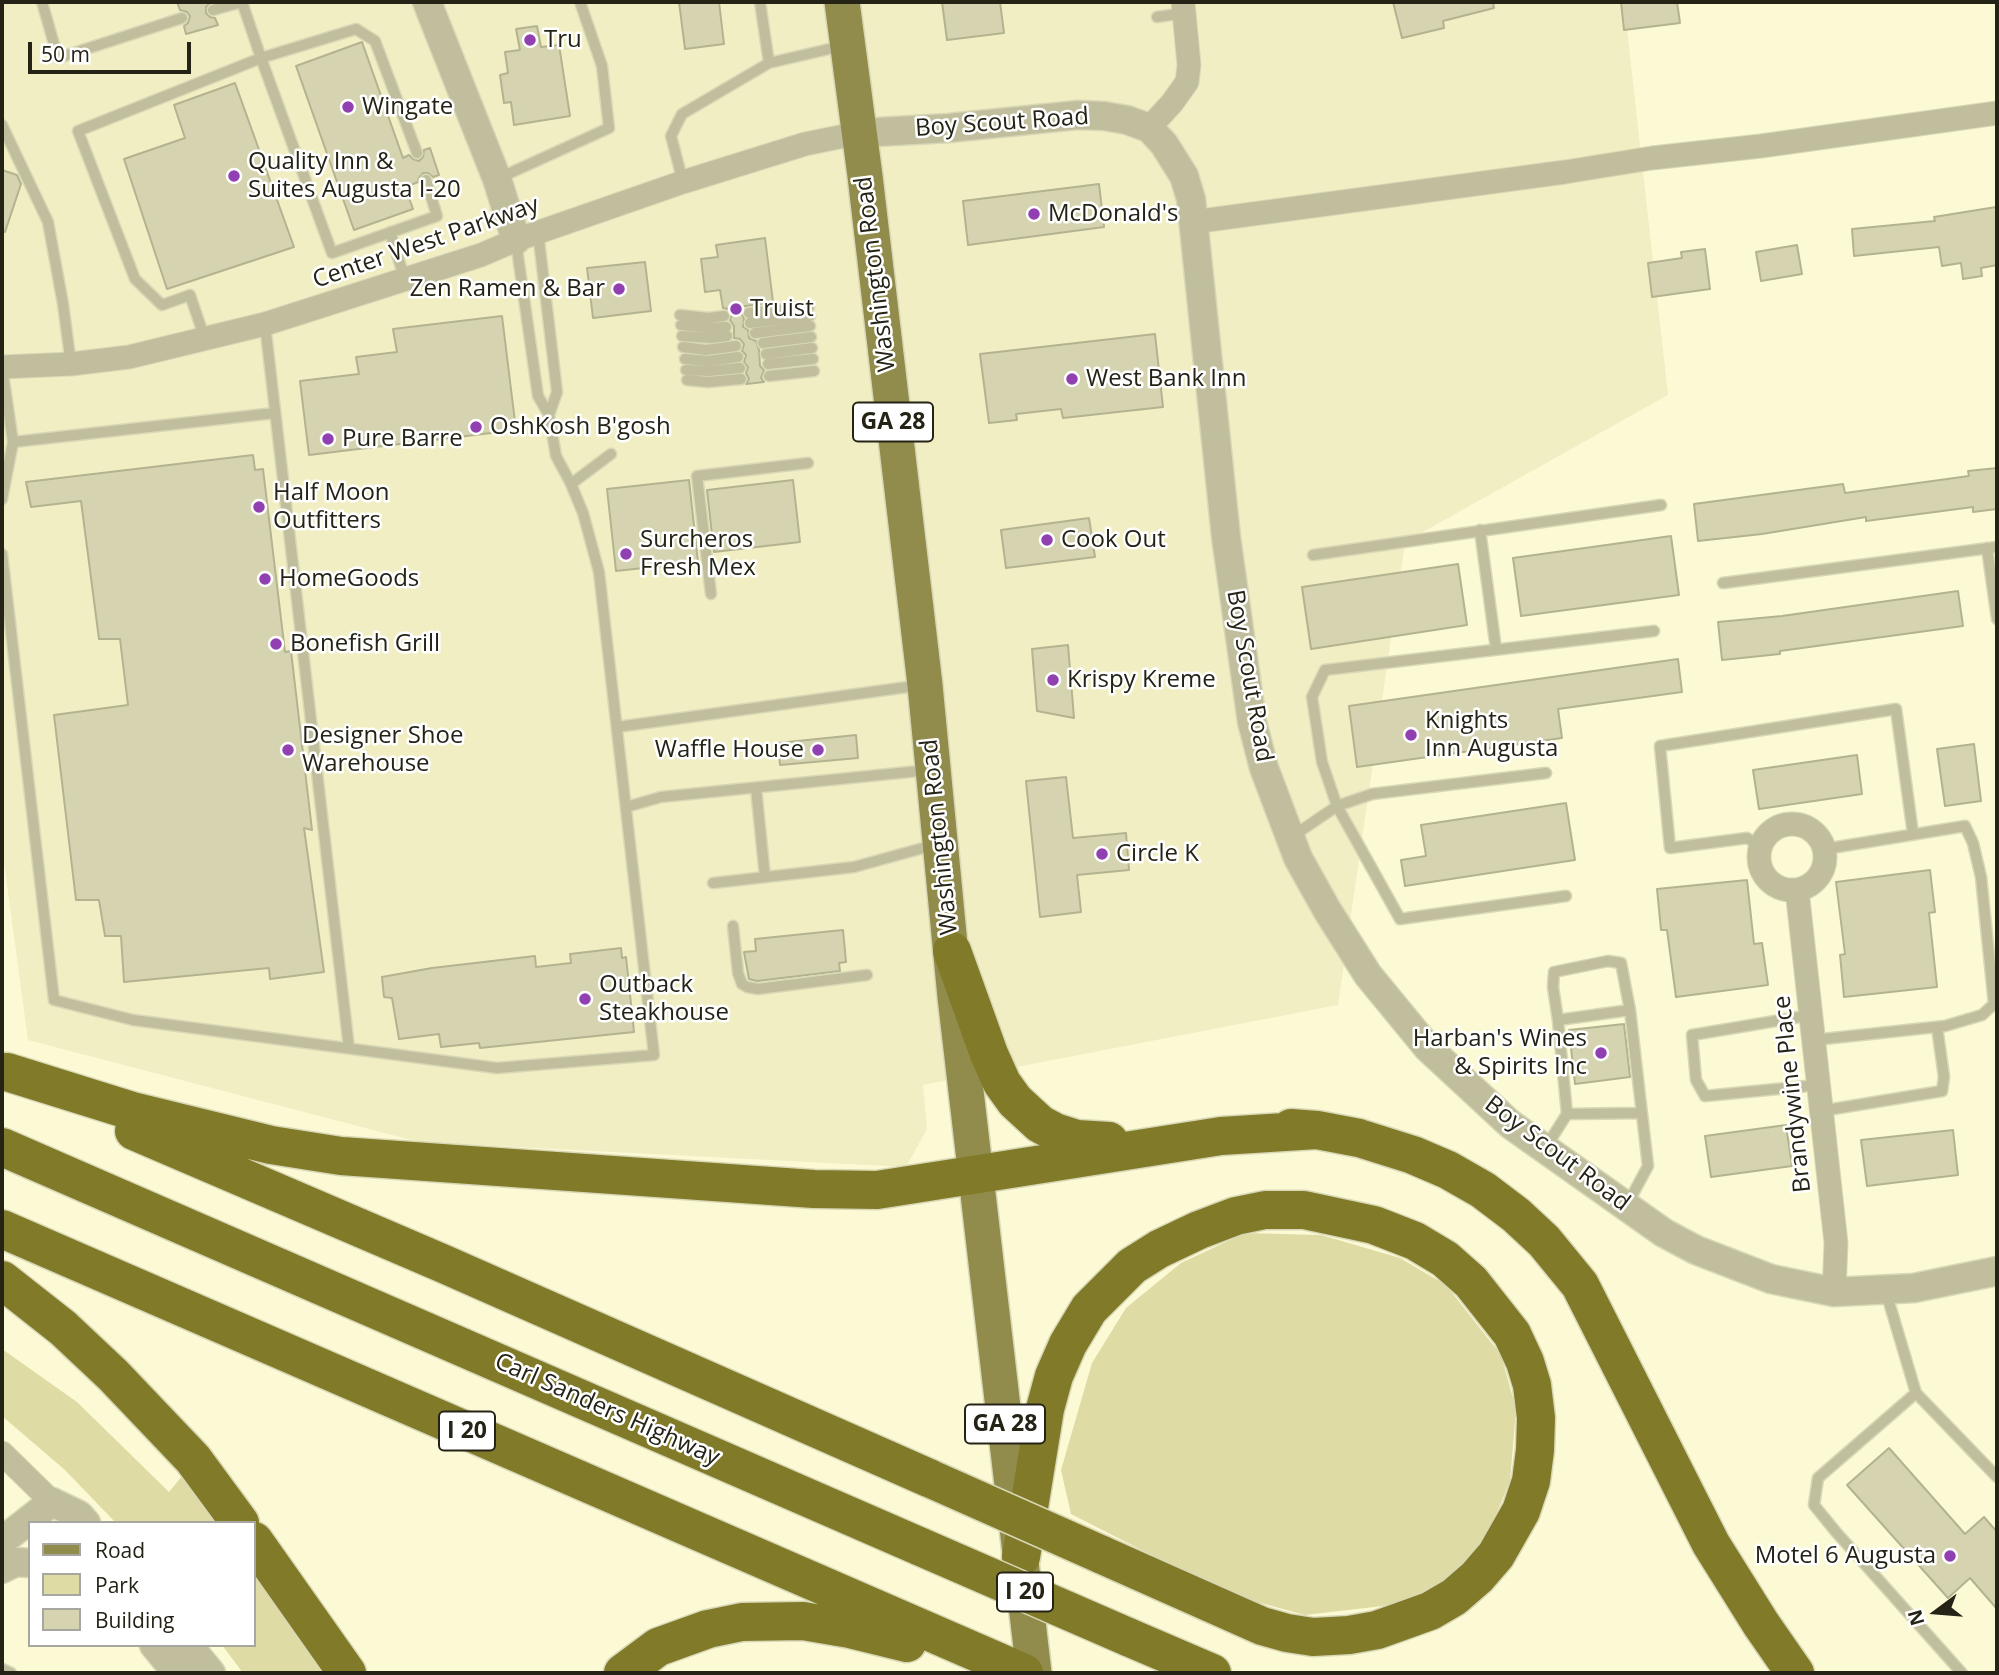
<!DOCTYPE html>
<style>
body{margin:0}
#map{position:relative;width:1999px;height:1675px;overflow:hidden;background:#fcfad5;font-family:"Open Sans",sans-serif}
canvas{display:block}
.frame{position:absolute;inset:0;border:4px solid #242316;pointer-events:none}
.legend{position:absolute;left:28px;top:1521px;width:228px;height:126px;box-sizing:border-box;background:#fff;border:2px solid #a7a7a2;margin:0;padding:9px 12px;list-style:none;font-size:21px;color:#242316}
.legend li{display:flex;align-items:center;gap:14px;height:35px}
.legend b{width:35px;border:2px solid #a7a7a2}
.north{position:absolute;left:1901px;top:1577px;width:70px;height:70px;-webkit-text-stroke:5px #fff;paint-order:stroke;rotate:254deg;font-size:19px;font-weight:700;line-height:28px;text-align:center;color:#242316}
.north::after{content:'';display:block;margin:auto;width:24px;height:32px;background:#242316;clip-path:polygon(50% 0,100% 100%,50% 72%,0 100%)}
.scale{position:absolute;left:28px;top:42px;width:163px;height:32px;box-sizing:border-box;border:4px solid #242316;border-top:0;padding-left:9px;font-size:21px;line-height:24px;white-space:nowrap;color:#242316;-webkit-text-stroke:5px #fff;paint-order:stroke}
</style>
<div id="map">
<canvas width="1999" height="1675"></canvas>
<div class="frame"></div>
<ul class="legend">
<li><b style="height:9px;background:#918c4c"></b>Road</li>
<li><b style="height:19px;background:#dedba4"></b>Park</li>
<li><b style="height:19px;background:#d6d4b0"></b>Building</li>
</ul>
<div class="north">N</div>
<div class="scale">50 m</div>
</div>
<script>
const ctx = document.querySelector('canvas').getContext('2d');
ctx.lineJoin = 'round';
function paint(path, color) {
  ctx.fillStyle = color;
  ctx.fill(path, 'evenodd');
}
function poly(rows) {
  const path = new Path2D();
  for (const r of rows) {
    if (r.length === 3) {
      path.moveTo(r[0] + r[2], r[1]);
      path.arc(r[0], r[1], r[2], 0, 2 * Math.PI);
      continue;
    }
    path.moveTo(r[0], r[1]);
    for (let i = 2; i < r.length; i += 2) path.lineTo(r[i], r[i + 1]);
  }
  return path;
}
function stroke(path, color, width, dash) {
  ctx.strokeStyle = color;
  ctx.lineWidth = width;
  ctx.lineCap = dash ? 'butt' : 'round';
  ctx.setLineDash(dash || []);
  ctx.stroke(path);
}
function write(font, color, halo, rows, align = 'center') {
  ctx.font = font + ' "Open Sans",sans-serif';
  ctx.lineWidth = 5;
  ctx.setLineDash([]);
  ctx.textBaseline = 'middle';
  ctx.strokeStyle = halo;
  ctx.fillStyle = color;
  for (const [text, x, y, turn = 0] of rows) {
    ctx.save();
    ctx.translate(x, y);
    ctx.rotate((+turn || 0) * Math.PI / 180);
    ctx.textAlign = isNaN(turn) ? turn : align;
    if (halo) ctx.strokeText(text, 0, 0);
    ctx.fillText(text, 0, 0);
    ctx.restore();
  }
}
const built = poly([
 [2,2,1624,2,1668,395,1405,542,1338,1005,923,1085,927,1129,906,1167,419,1142,28,1040,2,848]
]);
const green = poly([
 [1245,1233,1321,1235,1400,1258,1446,1285,1501,1355,1516,1409,1510,1481,1485,1541,1442,1585,1400,1604,1305,1615,1228,1594,1071,1514,1061,1470,1092,1363,1126,1308,1181,1263],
 [2,1349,77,1402,169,1492,183,1475,232,1523,116,1523,65,1470,2,1416],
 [254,1554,332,1673,243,1673,222,1645,254,1645]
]);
const building = poly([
 [177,2,211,2,206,7,206,13,210,17,215,18,218,25,186,34,184,26,188,23,190,16,187,12,180,10,177,2],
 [679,2,719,2,724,44,685,49,679,2],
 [942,2,1000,2,1004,33,947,40,942,2],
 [1393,2,1493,2,1494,8,1443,21,1444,28,1402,38,1393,2],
 [1621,2,1677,2,1680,23,1624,30,1621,2],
 [537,26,541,47,559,45,570,116,514,125,511,102,504,103,500,75,508,73,505,52,520,50,516,29,537,26],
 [362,42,403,158,409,155,413,159,419,161,423,157,424,150,430,148,439,175,433,177,428,173,423,173,419,178,418,182,405,187,413,209,354,230,296,66,362,42],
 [235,83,294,247,167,289,124,159,185,138,174,105,235,83],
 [2,170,17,175,21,184,5,232,2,231,2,170],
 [1099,184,1104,227,968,245,963,201,1099,184],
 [1996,207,1997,265,1981,268,1982,276,1963,279,1961,263,1942,266,1939,247,1854,256,1852,229,1935,221,1934,217,1996,207],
 [765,238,773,302,739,307,744,319,743,327,748,330,749,338,756,341,759,350,760,366,764,370,761,378,764,382,746,384,749,379,746,373,748,367,744,362,746,355,742,351,744,344,740,339,734,338,734,326,730,320,732,314,728,309,723,308,720,290,705,292,701,259,718,257,716,245,765,238],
 [1797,245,1802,274,1761,281,1756,252,1797,245],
 [1705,249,1710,289,1652,297,1648,263,1682,258,1681,252,1705,249],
 [645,262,651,311,593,318,587,268,645,262],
 [502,316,516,430,309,455,300,381,359,374,356,357,397,352,393,329,502,316],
 [1155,334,1163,407,1063,418,1061,409,1016,414,1017,420,989,423,980,354,1155,334],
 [253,455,255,470,263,469,285,652,291,651,312,830,304,828,324,972,270,979,269,968,124,982,121,936,105,936,99,900,76,900,54,715,128,705,120,639,99,639,81,501,31,507,26,482,253,455],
 [1997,468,1997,509,1973,512,1973,507,1866,521,1866,517,1762,534,1698,541,1694,504,1843,484,1845,493,1969,476,1968,471,1997,468],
 [689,480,698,562,616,571,607,489,689,480],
 [793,480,800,542,714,552,707,490,793,480],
 [1089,518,1095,557,1006,568,1001,530,1089,518],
 [1671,536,1679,595,1521,616,1513,558,1671,536],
 [1458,564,1467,625,1311,649,1302,587,1458,564],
 [1958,591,1963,626,1780,651,1780,654,1722,660,1718,622,1782,616,1958,591],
 [1068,645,1074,718,1037,711,1032,649,1068,645],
 [1678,659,1682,692,1558,709,1562,738,1357,767,1349,706,1678,659],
 [856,735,858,758,780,765,778,743,856,735],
 [1974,744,1981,801,1945,806,1937,749,1974,744],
 [1857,755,1862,794,1759,809,1753,770,1857,755],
 [1066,777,1073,838,1126,833,1129,870,1077,875,1081,912,1040,917,1026,781,1066,777],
 [1566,803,1575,860,1405,886,1401,860,1426,856,1421,825,1566,803],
 [1930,870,1935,912,1929,913,1937,987,1844,997,1840,955,1845,954,1836,882,1930,870],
 [1747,880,1754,944,1762,943,1768,985,1676,997,1667,930,1661,930,1657,889,1747,880],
 [843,930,846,962,839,963,840,971,757,981,749,979,744,952,756,951,755,939,843,930],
 [621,948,622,958,626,957,634,1032,480,1048,479,1043,441,1047,439,1034,399,1039,392,998,384,997,382,977,432,968,535,956,536,967,571,963,570,954,621,948],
 [1624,1024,1630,1077,1575,1084,1569,1030,1624,1024],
 [1786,1125,1792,1166,1711,1177,1705,1136,1786,1125],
 [1953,1130,1958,1175,1867,1186,1861,1140,1953,1130],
 [1889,1448,1965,1534,1984,1517,1997,1532,1997,1609,1970,1578,1948,1598,1847,1485,1889,1448]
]);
const service = poly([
 [42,2,58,58,182,18],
 [213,10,242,2],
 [1157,17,1184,13],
 [769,63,842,46],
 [2,125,48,222,63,304,71,364],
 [417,153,375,41,356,29,261,58,332,253,437,216,426,180],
 [499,178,609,128,602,66,580,2],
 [683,182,671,136,682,114,769,63,760,2],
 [390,232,405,280],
 [538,232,557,392,549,415],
 [749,313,809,307],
 [680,315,709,318,724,316],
 [750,323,810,316],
 [265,324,349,1048],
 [681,325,711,328,726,327],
 [755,333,810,326],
 [682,336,711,338,727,336],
 [205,339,190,295,162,305,135,279,78,131,261,58,242,2],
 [763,343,811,337],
 [683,347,706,350,736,346],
 [766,354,812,348],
 [685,359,708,361,738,357],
 [768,364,813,359],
 [686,370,708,371,740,368],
 [769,376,814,371],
 [687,380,708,382,741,379],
 [13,442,275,413],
 [571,484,611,454],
 [2,499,13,442,2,367],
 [1480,530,1496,649],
 [1987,548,1997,619],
 [2,554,54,1000,133,1020,497,1068,654,1055,599,572,583,513,571,484,556,456,549,415,538,396,516,242],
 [1313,555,1661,505],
 [1723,583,1997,547],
 [711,594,697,476,808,463],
 [617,727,922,685],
 [1546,773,1372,794,1337,806,1322,762,1312,697,1325,670,1654,631],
 [756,788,765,877],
 [626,807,661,797,929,770],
 [1293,836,1337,806,1400,919,1566,896],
 [1762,847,1747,838,1670,848,1660,746,1896,709,1913,834],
 [713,883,854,867,934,845],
 [733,926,738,973,742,984,747,987,758,989,867,975],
 [1811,1015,1692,1035,1696,1080,1705,1096,1818,1085],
 [1558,1020,1553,987,1554,972,1608,961,1621,963,1630,1010],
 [1814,1040,1945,1026,1982,1015,1994,1004,1981,877,1973,843,1965,826,1825,849],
 [1821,1111,1942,1091,1944,1077,1937,1027],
 [1567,1114,1642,1113],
 [1546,1147,1567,1114,1558,1020,1630,1010,1648,1166,1627,1205],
 [1886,1292,1916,1393,1997,1477],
 [1916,1393,1818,1478,1814,1505,1836,1532,1962,1673],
 [2,1669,11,1673]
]);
const minor = poly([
 [1149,128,1172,103,1187,82,1189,65,1183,2],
 [1193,222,1565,172,1652,158,1761,146,1997,113],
 [2,367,71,364,129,357,265,324,481,255,516,240,683,182,805,144,859,133],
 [1792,857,33],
 [1797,890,1836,1243,1834,1292],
 [2,1453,52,1502]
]);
const tertiary = poly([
 [427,2,497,179,516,240],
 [859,133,949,128,1078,115,1104,116,1127,120,1149,128,1164,144,1184,176,1191,199,1226,537,1252,722,1264,768,1298,858,1327,910,1368,975,1428,1048,1510,1124,1664,1233,1696,1250,1771,1279,1834,1292,1914,1288,1997,1271],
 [52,1502,79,1515,86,1523],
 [2,1541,52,1502],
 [2,1569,16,1562,30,1563],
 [154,1645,177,1673],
 [188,1645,211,1673]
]);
const primary = poly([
 [842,2,865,176,925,685,955,997,1034,1673]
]);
const motorway = poly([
 [952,951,989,1054,1002,1083,1015,1101,1040,1124,1055,1132,1077,1139,1109,1141],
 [7,1072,132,1111,271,1145,341,1156,814,1189,877,1190,1221,1136,1317,1130],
 [1291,1128,1317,1130,1359,1138,1413,1155,1448,1170,1483,1190,1516,1215,1544,1241,1580,1285,1711,1544,1761,1624,1795,1673],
 [134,1131,444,1264,931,1479],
 [2,1147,921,1547],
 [2,1229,1024,1673],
 [2,1280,63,1328,113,1375,193,1459,240,1523],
 [254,1541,347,1673],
 [1021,1557,1045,1409,1054,1376,1068,1344,1089,1309,1132,1266,1159,1249,1199,1230,1236,1216,1265,1210,1304,1210,1374,1225,1415,1241,1445,1259,1471,1282,1512,1334,1525,1362,1532,1385,1536,1418,1535,1450,1531,1481,1521,1511,1496,1555,1477,1577,1454,1597,1430,1611,1377,1630,1349,1635,1313,1637,1287,1633,1262,1626,1100,1554],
 [1128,1637,1212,1673],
 [623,1673,658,1647,708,1629,742,1622,803,1621,850,1629,907,1643]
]);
const motorwayBridge = poly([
 [931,1479,1100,1554],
 [921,1547,1128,1637]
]);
const markers = [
 [530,40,7,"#9040b0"],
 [348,107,7,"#9040b0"],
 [234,176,7,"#9040b0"],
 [1034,214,7,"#9040b0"],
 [619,289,7,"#9040b0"],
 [736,309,7,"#9040b0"],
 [1072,379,7,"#9040b0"],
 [476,427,7,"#9040b0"],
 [328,439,7,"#9040b0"],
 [259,507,7,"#9040b0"],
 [1047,540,7,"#9040b0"],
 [626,554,7,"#9040b0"],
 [265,579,7,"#9040b0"],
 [276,644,7,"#9040b0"],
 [1053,680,7,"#9040b0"],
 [1411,735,7,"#9040b0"],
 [288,750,7,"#9040b0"],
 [818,750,7,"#9040b0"],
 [1102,854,7,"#9040b0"],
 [585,999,7,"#9040b0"],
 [1601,1053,7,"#9040b0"],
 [1950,1556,7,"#9040b0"]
];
const shields = [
 [893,422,80],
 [1005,1424,80],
 [467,1431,56],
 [1025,1592,56]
];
const shieldNames = [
 ["GA 28",893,422],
 ["GA 28",1005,1424],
 ["I 20",467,1431],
 ["I 20",1025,1592]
];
const poiNames = [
 ["Tru",544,40],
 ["Wingate",362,107],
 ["Quality Inn &",248,162],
 ["Suites Augusta I-20",248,190],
 ["McDonald's",1048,214],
 ["Zen Ramen & Bar",605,289,"right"],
 ["Truist",750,309],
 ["West Bank Inn",1086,379],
 ["OshKosh B'gosh",490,427],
 ["Pure Barre",342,439],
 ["Half Moon",273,493],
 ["Outfitters",273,521],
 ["Surcheros",640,540],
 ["Fresh Mex",640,568],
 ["Cook Out",1061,540],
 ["HomeGoods",279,579],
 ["Bonefish Grill",290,644],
 ["Krispy Kreme",1067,680],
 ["Knights",1425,721],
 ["Inn Augusta",1425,749],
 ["Designer Shoe",302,736],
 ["Warehouse",302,764],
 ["Waffle House",804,750,"right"],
 ["Circle K",1116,854],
 ["Outback",599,985],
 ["Steakhouse",599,1013],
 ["Harban's Wines",1587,1039,"right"],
 ["& Spirits Inc",1587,1067,"right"],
 ["Motel 6 Augusta",1936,1556,"right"]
];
const streetNames = [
 ["Boy Scout Road",1002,123,-4],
 ["Center West Parkway",426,243,-19],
 ["Washington Road",876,274,-97],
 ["Boy Scout Road",1249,676,80],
 ["Washington Road",940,837,-96],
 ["Brandywine Place",1793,1094,-96],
 ["Boy Scout Road",1557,1154,37],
 ["Carl Sanders Highway",607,1410,24]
];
paint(built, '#f0eec2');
paint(green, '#dedba4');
paint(building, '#d6d4b0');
stroke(building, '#b4b390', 2);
stroke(service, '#d9d8b6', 13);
stroke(minor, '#d9d8b6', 25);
stroke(tertiary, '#d9d8b6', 31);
stroke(primary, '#d9d8b6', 38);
stroke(motorway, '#d9d8b6', 41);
stroke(service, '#c0be9c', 10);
stroke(minor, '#c0be9c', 23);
stroke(tertiary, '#c0be9c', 28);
stroke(primary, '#918c4c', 35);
stroke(motorway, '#807a29', 38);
stroke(motorwayBridge, '#d9d8b6', 41, []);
stroke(motorwayBridge, '#807a29', 38);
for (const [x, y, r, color] of markers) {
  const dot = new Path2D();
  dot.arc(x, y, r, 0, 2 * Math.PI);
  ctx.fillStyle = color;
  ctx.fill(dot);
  stroke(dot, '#fff', 2.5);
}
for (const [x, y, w] of shields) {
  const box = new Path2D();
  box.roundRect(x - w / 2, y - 19.5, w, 39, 5);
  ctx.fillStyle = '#fff';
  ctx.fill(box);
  stroke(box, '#242316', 2);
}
write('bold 23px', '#242316', null, shieldNames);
write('24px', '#242316', '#fff', poiNames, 'left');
write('24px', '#242316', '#fff', streetNames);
</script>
